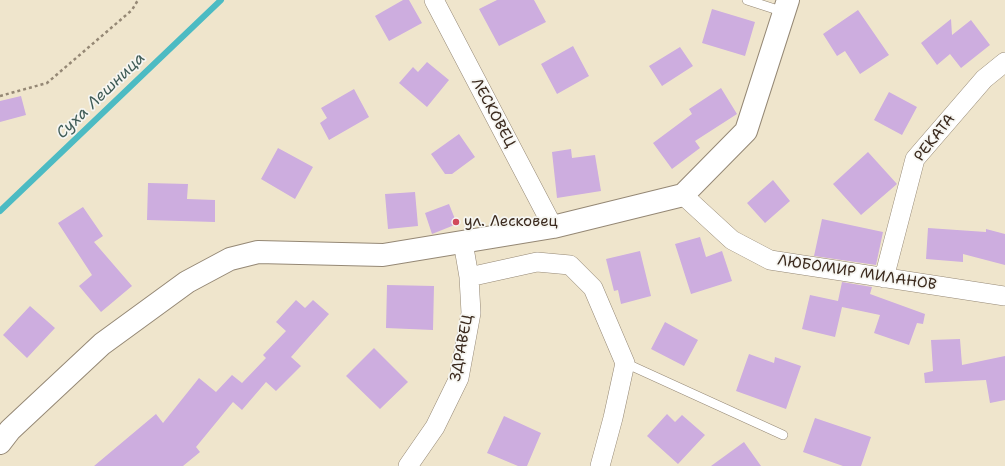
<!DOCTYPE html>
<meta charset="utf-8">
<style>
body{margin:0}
canvas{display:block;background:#efe5cc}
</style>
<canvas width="1005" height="466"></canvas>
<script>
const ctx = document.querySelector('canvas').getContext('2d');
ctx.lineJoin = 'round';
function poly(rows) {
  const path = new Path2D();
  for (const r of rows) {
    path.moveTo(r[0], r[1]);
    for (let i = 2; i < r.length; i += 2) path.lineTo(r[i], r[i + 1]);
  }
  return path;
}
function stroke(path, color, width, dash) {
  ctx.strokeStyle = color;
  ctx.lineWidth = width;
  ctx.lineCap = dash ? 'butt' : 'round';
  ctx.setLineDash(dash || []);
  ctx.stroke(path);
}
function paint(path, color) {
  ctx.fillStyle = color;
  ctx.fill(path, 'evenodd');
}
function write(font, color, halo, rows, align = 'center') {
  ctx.font = font + ' "Shantell Sans",sans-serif';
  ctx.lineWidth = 3.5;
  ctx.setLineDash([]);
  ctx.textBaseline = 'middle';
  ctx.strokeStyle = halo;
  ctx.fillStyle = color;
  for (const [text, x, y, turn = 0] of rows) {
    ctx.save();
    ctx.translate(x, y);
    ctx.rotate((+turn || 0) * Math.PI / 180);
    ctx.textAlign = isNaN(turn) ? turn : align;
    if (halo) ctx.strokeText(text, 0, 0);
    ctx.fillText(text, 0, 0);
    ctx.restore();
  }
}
const stream = poly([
 [0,211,221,0]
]);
const building = poly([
 [403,0,409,0,422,23,389,41,375,16],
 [497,0,534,0,546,22,499,46,479,9],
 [712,9,755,22,745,56,702,43],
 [858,10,889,55,860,74,845,51,837,56,823,34],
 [951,19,952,35,971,20,990,45,961,68,950,54,937,65,921,43],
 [573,46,589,76,557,94,541,64],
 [680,47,693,66,662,86,649,66],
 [427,62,449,80,427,107,399,83,413,67,418,72],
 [721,88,737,114,695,141,700,148,672,169,653,143,692,114,689,109],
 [354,89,369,117,329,140,320,123,327,118,321,108],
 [889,92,917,107,902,135,874,120],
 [21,96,26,115,0,122,0,101],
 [459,134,475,157,452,174,445,174,431,154],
 [278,148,313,167,295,199,261,179],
 [571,149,572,158,595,155,601,191,557,198,552,152],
 [868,152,897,184,861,215,833,184],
 [773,180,790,201,765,223,747,203],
 [148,183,188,184,187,199,215,200,215,222,147,220],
 [415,192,418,226,388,229,385,194],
 [449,204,457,224,432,234,425,213],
 [83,207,103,236,94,242,132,286,101,312,79,286,92,275,58,223],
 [822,219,883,232,876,265,814,256],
 [928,228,986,232,986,229,1005,234,1005,265,963,254,963,262,926,259],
 [700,237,706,257,722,251,732,281,691,294,675,244],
 [640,251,651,296,621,304,618,290,614,291,606,259],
 [842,282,872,287,870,294,925,314,923,324,917,323,909,345,874,333,880,315,842,307,835,337,802,329,810,295,838,301],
 [387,285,434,286,433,330,386,328],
 [296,300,305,308,313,300,329,314,291,357,301,366,276,391,266,382,242,410,233,402,196,447,200,452,183,466,94,466,156,414,163,423,199,378,216,392,232,375,242,383,266,358,263,355,286,331,276,322],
 [30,306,55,328,27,358,3,335],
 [665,322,698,340,684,366,651,349],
 [960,339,962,365,1005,356,1005,400,990,403,986,380,925,383,924,373,933,371,931,340],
 [374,348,408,382,380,409,346,376],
 [749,354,774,363,775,357,801,366,786,409,736,391],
 [667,414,675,422,682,415,705,435,678,464,647,436],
 [504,416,541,433,527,466,518,466,487,453],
 [815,418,871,437,861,466,843,466,803,452],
 [744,442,761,466,711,466]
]);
const path = poly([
 [0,96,47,83,132,10,138,0]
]);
const service = poly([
 [747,0,784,12],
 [625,363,783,435]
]);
const minor = poly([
 [434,0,553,227],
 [683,195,732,240,770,260,1005,296],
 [469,277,537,262,570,265,593,288,625,363,613,418,600,466],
 [884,278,915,159,984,79,1005,62],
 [408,466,435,427,459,378,471,313,469,277,463,242]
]);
const tertiary = poly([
 [0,443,10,430,102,344,187,282,230,259,258,252,383,255,553,227,683,195,746,131,788,0]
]);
const markers = [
 [456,222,4,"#d1495b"]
];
const streetNames = [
 ["ЛЕСКОВЕЦ",493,113,62],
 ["РЕКАТА",935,138,-52],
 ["ЛЮБОМИР МИЛАНОВ",857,273,9],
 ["ЗДРАВЕЦ",462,348,-79]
];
const poiNames = [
 ["ул. Лесковец",464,222]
];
const waterNames = [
 ["Суха Лешница",101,96,-44]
];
stroke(stream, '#4cbbc3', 6);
paint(building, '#cdaddf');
stroke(service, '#958875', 10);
stroke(minor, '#958875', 20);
stroke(tertiary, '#958875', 24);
stroke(path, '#958875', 2.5, [3, 3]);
stroke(service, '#fff', 9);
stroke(minor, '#fff', 19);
stroke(tertiary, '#fff', 22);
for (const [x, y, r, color] of markers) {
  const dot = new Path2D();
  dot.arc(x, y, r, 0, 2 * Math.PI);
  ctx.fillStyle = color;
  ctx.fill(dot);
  stroke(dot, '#f6f6f2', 1.5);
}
write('15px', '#3b2a1e', '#f6f6f2', streetNames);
write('15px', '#3b2a1e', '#f6f6f2', poiNames, 'left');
write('italic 16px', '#415d58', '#f6f6f2', waterNames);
</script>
